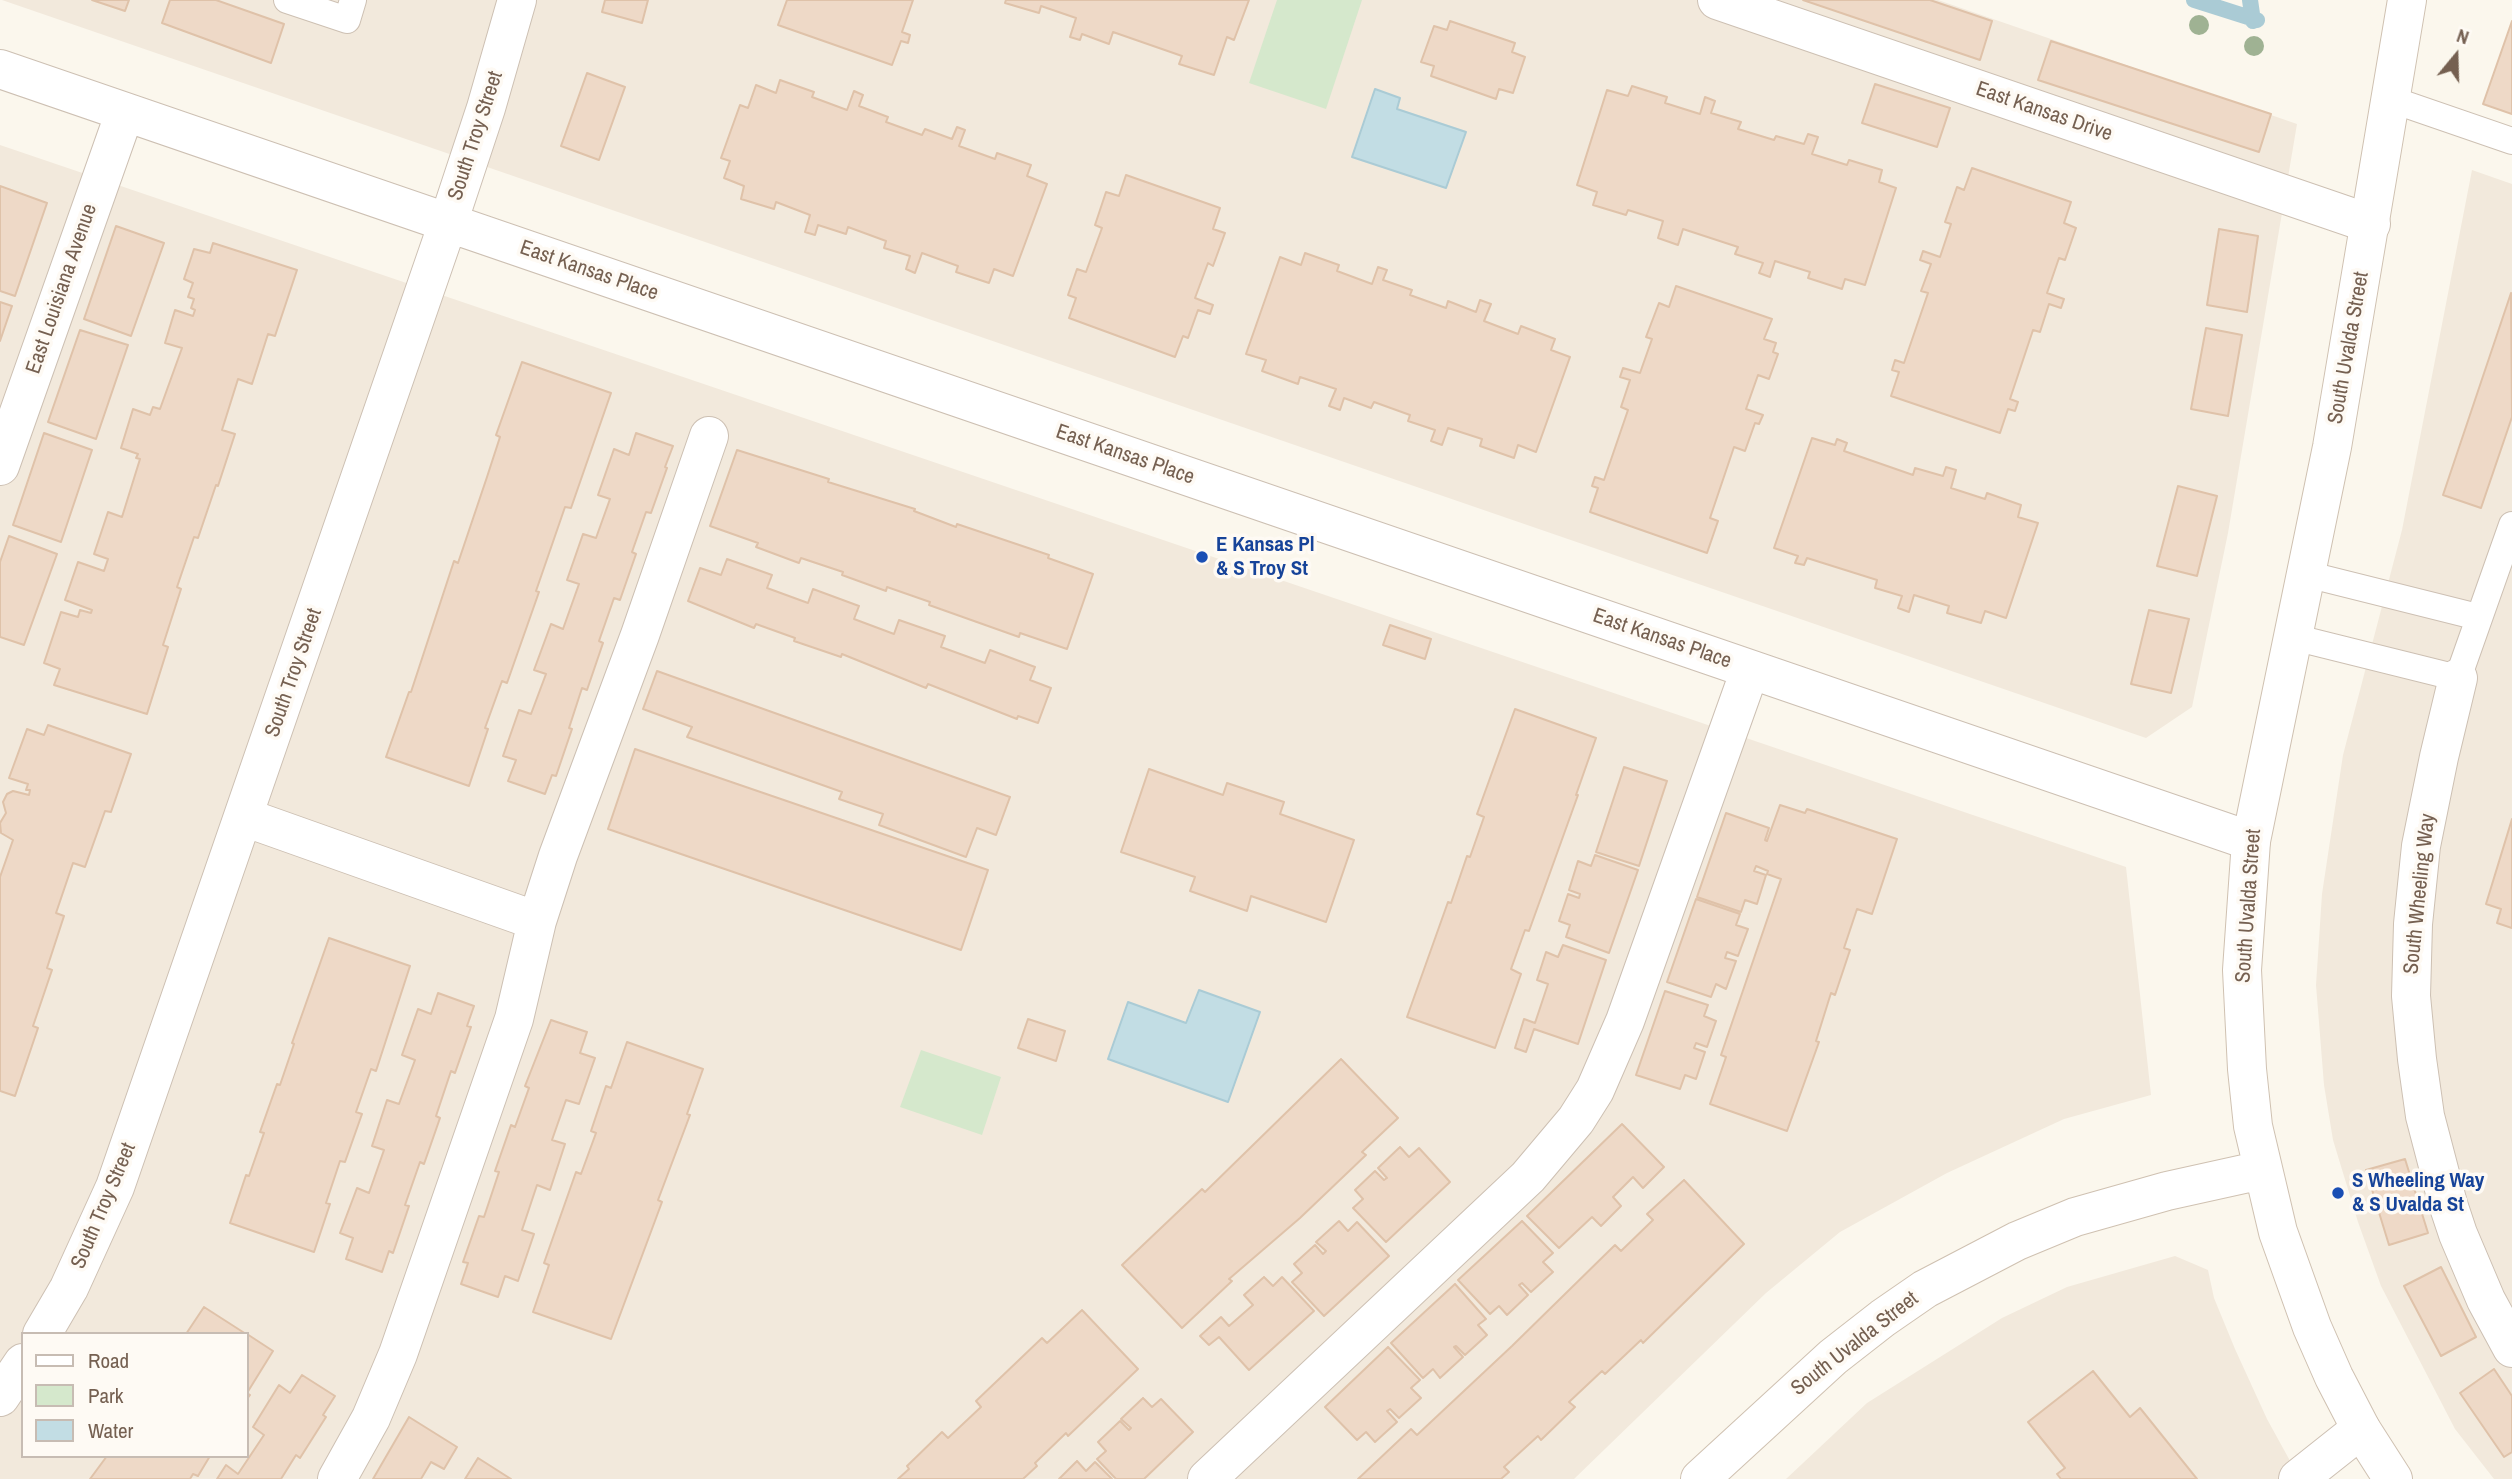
<!DOCTYPE html>
<style>
body{margin:0}
#map{position:relative;width:2512px;height:1479px;overflow:hidden;background:#fbf7ed;font-family:"Archivo Narrow",sans-serif}
canvas{display:block}
.legend{position:absolute;left:21px;top:1332px;width:228px;height:126px;box-sizing:border-box;background:#fefaf4;border:2px solid #c7bcb3;margin:0;padding:9px 12px;list-style:none;font-size:21px;color:#756051}
.legend li{display:flex;align-items:center;gap:14px;height:35px}
.legend b{width:35px;border:2px solid #c7bcb3}
.north{position:absolute;left:2421px;top:21px;width:70px;height:70px;-webkit-text-stroke:5px #fefaf4;paint-order:stroke;rotate:19deg;font-size:19px;font-weight:700;line-height:28px;text-align:center;color:#756051}
.north::after{content:'';display:block;margin:auto;width:24px;height:32px;background:#756051;clip-path:polygon(50% 0,100% 100%,50% 72%,0 100%)}
</style>
<div id="map">
<canvas width="2512" height="1479"></canvas>
<ul class="legend">
<li><b style="height:9px;background:#fff"></b>Road</li>
<li><b style="height:19px;background:#d5e8cc"></b>Park</li>
<li><b style="height:19px;background:#c2dde4"></b>Water</li>
</ul>
<div class="north">N</div>
</div>
<script>
const ctx = document.querySelector('canvas').getContext('2d');
ctx.lineJoin = 'round';
function paint(path, color) {
  ctx.fillStyle = color;
  ctx.fill(path, 'evenodd');
}
function poly(rows) {
  const path = new Path2D();
  for (const r of rows) {
    path.moveTo(r[0], r[1]);
    for (let i = 2; i < r.length; i += 2) path.lineTo(r[i], r[i + 1]);
  }
  return path;
}
function stroke(path, color, width, dash) {
  ctx.strokeStyle = color;
  ctx.lineWidth = width;
  ctx.lineCap = dash ? 'butt' : 'round';
  ctx.setLineDash(dash || []);
  ctx.stroke(path);
}
function write(font, color, halo, rows, align = 'center') {
  ctx.font = font + ' "Archivo Narrow",sans-serif';
  ctx.lineWidth = 7;
  ctx.setLineDash([]);
  ctx.textBaseline = 'middle';
  ctx.strokeStyle = halo;
  ctx.fillStyle = color;
  for (const [text, x, y, turn = 0] of rows) {
    ctx.save();
    ctx.translate(x, y);
    ctx.rotate((+turn || 0) * Math.PI / 180);
    ctx.textAlign = isNaN(turn) ? turn : align;
    if (halo) ctx.strokeText(text, 0, 0);
    ctx.fillText(text, 0, 0);
    ctx.restore();
  }
}
const residential = poly([
 [2,0,1938,0,2297,124,2228,533,2192,707,2146,738],
 [0,145,2126,867,2151,1095,2064,1119,1947,1173,1840,1232,1766,1293,1574,1479,0,1479],
 [23,1334,247,1334,247,1456,23,1456],
 [2472,170,2512,184,2512,1479,2494,1479,2455,1429,2381,1286,2358,1222,2333,1140,2324,1085,2316,985,2322,894,2343,755,2402,530],
 [2175,1256,2208,1270,2214,1298,2235,1349,2267,1419,2300,1479,1786,1479,1867,1403,2002,1318,2067,1287]
]);
const green = poly([
 [1277,0,1362,0,1326,109,1249,83],
 [921,1050,1001,1077,982,1135,900,1107]
]);
const water = poly([
 [1375,89,1400,98,1397,109,1466,132,1446,188,1352,157,1375,89],
 [1199,990,1260,1012,1228,1102,1108,1059,1128,1002,1186,1023,1199,990]
]);
const stream = poly([
 [2194,0,2257,20],
 [2250,0,2253,21]
]);
const building = poly([
 [92,0,129,0,125,11,92,0],
 [170,0,216,0,284,24,271,63,162,23,170,0],
 [605,0,648,0,642,23,602,12,605,0],
 [787,0,913,0,902,32,910,35,908,43,901,41,892,65,778,25,787,0],
 [1006,0,1249,0,1234,40,1227,37,1214,75,1179,64,1182,56,1113,32,1109,44,1082,34,1080,40,1070,37,1076,18,1041,6,1039,13,1005,3,1006,0],
 [1803,0,1930,0,1992,21,1980,60,1803,0],
 [1450,21,1515,43,1512,52,1525,57,1513,93,1499,89,1496,99,1431,76,1434,66,1421,62,1434,26,1447,30,1450,21],
 [2512,21,2512,114,2483,104,2512,21],
 [2051,41,2271,114,2259,152,2038,80,2051,41],
 [587,73,625,87,599,160,561,146,587,73],
 [780,80,814,92,812,97,847,110,854,91,863,95,859,106,888,117,886,122,922,135,925,129,952,139,957,127,965,130,959,146,995,159,997,153,1031,165,1027,176,1047,184,1013,276,994,269,989,283,956,272,958,266,922,253,915,273,906,269,910,256,884,248,886,241,848,227,846,234,818,225,815,235,805,232,810,215,776,202,774,209,741,199,744,186,724,178,730,161,721,158,740,105,748,108,756,85,776,93,780,80],
 [1875,84,1950,108,1937,147,1862,123,1875,84],
 [1632,86,1667,97,1665,103,1700,114,1705,97,1715,101,1711,113,1741,122,1738,129,1774,140,1776,136,1804,144,1808,134,1818,137,1812,154,1847,165,1849,160,1882,170,1879,182,1896,188,1865,285,1845,279,1842,289,1808,278,1810,272,1775,261,1770,277,1759,273,1763,263,1735,254,1738,247,1683,229,1678,245,1658,238,1663,221,1628,210,1626,215,1593,205,1597,192,1577,185,1607,90,1628,96,1632,86],
 [1972,168,2071,202,2064,223,2076,228,2065,260,2059,258,2047,293,2064,299,2061,308,2049,304,2040,332,2033,330,2010,399,2018,402,2015,411,2008,409,2000,433,1891,396,1899,372,1892,370,1895,360,1904,363,1928,293,1921,291,1931,264,1920,260,1923,251,1940,257,1951,224,1945,222,1957,187,1964,190,1972,168],
 [1126,175,1220,208,1213,229,1225,233,1213,266,1208,263,1195,298,1213,305,1210,314,1198,310,1188,338,1183,336,1175,357,1069,318,1076,298,1068,295,1077,269,1086,272,1102,228,1095,225,1106,192,1119,196,1126,175],
 [0,186,47,203,15,296,0,291,0,186],
 [116,226,164,243,131,336,84,319,116,226],
 [2219,229,2258,236,2247,312,2207,305,2219,229],
 [213,243,297,270,275,336,268,334,252,384,238,379,222,430,235,434,218,486,216,485,198,538,194,537,177,587,181,589,163,645,168,647,147,714,54,685,60,669,44,663,61,612,78,617,80,610,91,613,92,610,65,600,78,562,104,571,108,559,94,554,108,512,122,517,140,459,136,458,138,454,121,448,133,409,150,415,153,407,160,409,182,348,165,343,175,310,193,316,195,310,191,308,194,299,188,297,193,283,184,279,194,249,210,253,213,243],
 [1305,253,1339,265,1337,271,1372,284,1378,267,1387,270,1383,280,1412,290,1410,295,1446,308,1448,301,1476,312,1480,300,1491,304,1484,321,1518,334,1521,326,1555,339,1551,350,1570,357,1536,452,1518,445,1514,458,1480,446,1482,439,1448,428,1442,445,1431,441,1435,430,1408,421,1410,415,1374,402,1371,408,1344,398,1340,410,1329,406,1336,389,1300,377,1298,384,1262,371,1266,360,1246,354,1280,257,1301,265,1305,253],
 [1676,286,1772,319,1764,339,1776,343,1773,352,1778,354,1769,379,1758,375,1746,409,1763,415,1759,424,1755,423,1745,451,1734,447,1710,518,1718,521,1707,553,1590,512,1598,488,1592,486,1595,477,1604,480,1628,410,1621,407,1630,380,1620,377,1623,368,1640,373,1652,339,1646,337,1659,303,1669,307,1676,286],
 [2511,293,2512,417,2481,508,2443,495,2511,293],
 [0,302,12,306,0,341,0,302],
 [2206,328,2242,335,2228,416,2191,409,2206,328],
 [80,330,128,345,96,439,48,422,80,330],
 [522,362,611,393,571,508,565,507,536,591,539,592,507,683,502,681,485,728,488,729,469,786,386,757,409,692,411,692,454,561,458,563,487,477,500,437,496,435,522,362],
 [44,433,92,450,61,542,13,525,44,433],
 [636,433,673,446,665,467,667,468,651,513,646,512,632,552,636,554,620,600,614,598,599,641,603,643,587,690,582,688,569,728,572,729,556,776,552,775,545,794,508,781,516,760,503,756,519,710,531,714,546,674,534,670,551,624,563,629,579,584,567,580,583,534,596,538,610,499,598,495,614,449,629,455,636,433],
 [1812,438,1835,445,1837,439,1847,443,1844,451,1913,475,1915,468,1943,476,1946,467,1956,470,1951,488,1985,499,1987,493,2021,505,2018,517,2038,523,2006,618,1985,611,1981,623,1947,613,1949,606,1914,595,1909,612,1898,608,1902,596,1875,588,1877,580,1807,558,1804,565,1795,563,1798,556,1774,548,1812,438],
 [737,450,829,479,828,482,915,509,914,511,956,527,957,524,1049,555,1048,558,1093,574,1067,649,1020,633,1019,637,929,605,930,602,887,587,886,591,842,575,843,572,801,558,799,563,756,547,758,543,710,526,737,450],
 [2178,486,2217,496,2197,576,2157,566,2178,486],
 [9,536,57,554,24,645,0,637,0,562,9,536],
 [727,559,772,575,767,588,808,603,813,589,859,606,854,619,894,634,899,620,945,636,941,647,985,663,990,650,1035,667,1030,680,1051,688,1038,723,1018,716,1017,719,928,684,926,688,842,654,841,657,794,641,795,638,756,624,754,628,688,601,700,568,721,575,727,559],
 [2149,610,2189,619,2171,693,2131,684,2149,610],
 [1390,625,1431,639,1425,659,1383,645,1390,625],
 [657,671,1010,797,996,835,977,828,966,857,879,825,883,814,839,799,842,792,687,737,692,727,643,709,657,671],
 [1515,709,1596,738,1576,795,1578,795,1529,931,1525,930,1511,969,1521,974,1495,1048,1407,1017,1448,902,1451,903,1467,856,1470,857,1484,817,1477,814,1515,709],
 [48,725,131,754,111,812,105,811,85,867,73,863,56,913,64,916,47,968,52,970,33,1026,38,1028,15,1096,0,1091,0,877,13,840,1,833,0,823,6,813,3,802,7,794,13,791,29,795,30,790,26,790,28,784,9,778,27,729,44,735,48,725],
 [635,749,988,870,961,950,608,829,635,749],
 [1624,767,1667,781,1639,866,1596,852,1624,767],
 [1149,769,1223,795,1227,783,1284,802,1280,814,1354,840,1326,922,1251,896,1247,911,1190,891,1195,877,1121,852,1149,769],
 [1780,805,1805,813,1807,809,1897,839,1872,914,1857,909,1844,948,1850,950,1835,995,1831,993,1816,1041,1819,1042,1787,1131,1710,1104,1726,1057,1721,1055,1781,879,1767,874,1768,871,1756,866,1754,871,1766,875,1757,904,1745,900,1741,912,1697,897,1726,813,1769,828,1765,840,1767,841,1780,805],
 [2512,819,2512,928,2497,923,2501,909,2486,904,2512,819],
 [1595,855,1638,870,1609,953,1566,937,1570,925,1559,921,1568,894,1579,898,1580,894,1569,890,1578,861,1591,866,1595,855],
 [1696,899,1740,914,1736,925,1748,929,1738,956,1727,952,1725,958,1736,961,1726,989,1716,984,1711,997,1667,982,1696,899],
 [329,938,410,966,376,1071,371,1069,356,1112,362,1114,345,1162,340,1161,326,1203,330,1204,314,1252,230,1223,246,1175,249,1176,264,1133,260,1132,277,1084,280,1085,294,1044,292,1043,329,938],
 [1563,945,1606,960,1578,1044,1534,1029,1526,1052,1515,1048,1524,1019,1535,1023,1548,984,1537,980,1546,952,1558,957,1563,945],
 [1665,991,1708,1005,1704,1016,1716,1021,1707,1047,1696,1043,1694,1048,1705,1052,1696,1079,1685,1075,1680,1089,1636,1075,1665,991],
 [438,993,474,1006,467,1026,471,1027,455,1073,451,1071,436,1116,440,1118,424,1164,420,1162,405,1205,409,1206,393,1253,389,1251,382,1272,346,1259,353,1238,340,1233,357,1188,369,1193,384,1150,372,1146,387,1100,399,1104,415,1060,402,1055,418,1009,431,1014,438,993],
 [1028,1019,1065,1031,1056,1061,1018,1048,1028,1019],
 [551,1020,587,1032,580,1053,595,1058,579,1104,566,1100,552,1140,565,1144,550,1190,537,1185,522,1230,534,1234,518,1281,505,1276,498,1297,461,1284,468,1263,463,1262,479,1216,484,1217,499,1172,495,1171,511,1125,515,1127,529,1088,525,1086,551,1020],
 [627,1042,703,1069,687,1114,690,1115,658,1200,662,1202,611,1339,533,1312,549,1265,544,1263,576,1172,581,1174,596,1133,591,1131,606,1086,611,1088,627,1042],
 [1341,1059,1398,1118,1362,1152,1366,1155,1300,1218,1229,1279,1232,1281,1182,1328,1122,1265,1202,1189,1205,1192,1341,1059],
 [1622,1124,1664,1167,1643,1188,1633,1177,1613,1197,1621,1206,1601,1226,1592,1217,1559,1248,1527,1216,1622,1124],
 [1400,1147,1409,1157,1419,1148,1450,1182,1386,1242,1353,1208,1363,1199,1355,1190,1375,1171,1384,1180,1387,1178,1378,1168,1400,1147],
 [2405,1159,2428,1233,2389,1245,2366,1170,2405,1159],
 [1684,1180,1744,1244,1643,1343,1641,1340,1605,1374,1602,1371,1569,1402,1575,1407,1541,1440,1538,1436,1504,1467,1509,1472,1501,1479,1358,1479,1411,1429,1417,1435,1512,1346,1615,1245,1621,1251,1653,1220,1647,1214,1684,1180],
 [1339,1221,1348,1231,1357,1222,1389,1256,1324,1316,1292,1282,1302,1273,1294,1264,1315,1245,1323,1254,1326,1251,1316,1242,1339,1221],
 [1522,1221,1553,1253,1543,1262,1553,1272,1531,1292,1522,1283,1519,1285,1528,1295,1507,1315,1499,1306,1490,1314,1458,1280,1522,1221],
 [2441,1267,2476,1337,2441,1356,2404,1286,2441,1267],
 [1264,1277,1273,1286,1282,1277,1314,1311,1249,1370,1219,1337,1209,1345,1200,1336,1221,1317,1229,1326,1253,1305,1244,1295,1264,1277],
 [1455,1284,1486,1319,1478,1325,1487,1335,1465,1355,1456,1346,1454,1347,1463,1357,1440,1378,1433,1369,1423,1378,1391,1343,1455,1284],
 [204,1307,246,1334,186,1334,204,1307],
 [1082,1310,1138,1369,1068,1436,1066,1433,1035,1463,1037,1466,1023,1479,898,1479,909,1469,907,1466,942,1432,948,1438,981,1407,976,1401,1042,1338,1047,1343,1082,1310],
 [247,1334,273,1351,247,1393,250,1395,247,1399,247,1334],
 [1388,1347,1420,1380,1411,1388,1421,1398,1399,1418,1390,1409,1387,1411,1397,1422,1375,1442,1366,1432,1357,1440,1325,1407,1388,1347],
 [2494,1369,2512,1396,2512,1452,2504,1457,2460,1393,2494,1369],
 [2093,1371,2130,1417,2140,1408,2197,1479,2061,1479,2057,1474,2065,1468,2028,1422,2093,1371],
 [302,1375,335,1396,323,1415,326,1417,300,1458,296,1455,281,1479,217,1479,226,1465,238,1474,264,1435,253,1427,279,1385,290,1393,302,1375],
 [1143,1398,1152,1407,1161,1399,1193,1432,1144,1479,1116,1479,1097,1459,1106,1451,1098,1442,1120,1421,1129,1430,1131,1428,1121,1419,1143,1398],
 [409,1417,457,1447,444,1469,431,1462,421,1479,373,1479,409,1417],
 [107,1456,210,1456,198,1476,193,1474,190,1479,90,1479,107,1456],
 [478,1458,511,1479,465,1479,478,1458],
 [1077,1461,1086,1471,1095,1462,1112,1479,1059,1479,1077,1461]
]);
const lane = poly([
 [287,0,347,20,353,0],
 [2390,99,2512,141],
 [2306,574,2478,617],
 [2293,637,2458,678,2512,525]
]);
const street = poly([
 [1717,0,2371,224],
 [0,69,2251,841],
 [0,466,125,112],
 [2458,678,2439,757,2421,846,2413,924,2411,996,2417,1059,2425,1116,2448,1204,2458,1234,2486,1300,2512,1348],
 [244,817,537,921],
 [42,1334,69,1288,115,1187,448,223,486,108,517,0],
 [0,1397,23,1363],
 [337,1479,371,1418,398,1354,514,1019,537,921,558,856,640,635,709,436],
 [1207,1479,1528,1177,1576,1120,1595,1090,1625,1021,1750,670],
 [2298,1479,2361,1429]
]);
const secondary = poly([
 [1700,1479,1833,1357,1883,1318,1925,1289,2017,1241,2075,1217,2167,1191,2262,1170],
 [2393,1479,2361,1429,2334,1377,2312,1327,2278,1232,2253,1126,2247,1069,2242,970,2251,841,2332,447,2407,0]
]);
const trees = [
 [2199,25],
 [2254,46]
];
const markers = [
 [1202,557,7,"#1a4fb4"],
 [2338,1193,7,"#1a4fb4"]
];
const streetNames = [
 ["East Kansas Drive",2044,112,19],
 ["South Troy Street",476,136,-72],
 ["East Kansas Place",589,271,19],
 ["East Louisiana Avenue",62,289,-71],
 ["South Uvalda Street",2349,348,-80],
 ["East Kansas Place",1125,455,19],
 ["East Kansas Place",1662,639,19],
 ["South Troy Street",294,673,-71],
 ["South Wheeling Way",2420,894,-84],
 ["South Uvalda Street",2249,906,-86],
 ["South Troy Street",104,1206,-67],
 ["South Uvalda Street",1855,1344,-38]
];
const transitNames = [
 ["E Kansas Pl",1216,545],
 ["& S Troy St",1216,569],
 ["S Wheeling Way",2352,1181],
 ["& S Uvalda St",2352,1205]
];
paint(residential, '#f2e9dc');
paint(green, '#d5e8cc');
paint(water, '#c2dde4');
stroke(water, '#aacbd5', 2);
stroke(stream, '#aacbd5', 16);
paint(building, '#eed9c7');
stroke(building, '#dfc2a9', 2);
stroke(lane, '#cdc0b3', 28);
stroke(street, '#cdc0b3', 40);
stroke(secondary, '#cfc1b1', 40);
stroke(lane, '#fff', 26);
stroke(street, '#fff', 38);
stroke(secondary, '#fff', 38);
ctx.fillStyle = '#9fb293';
for (const [x, y] of trees) {
  ctx.beginPath();
  ctx.arc(x, y, 10, 0, 2 * Math.PI);
  ctx.fill();
}
for (const [x, y, r, color] of markers) {
  const dot = new Path2D();
  dot.arc(x, y, r, 0, 2 * Math.PI);
  ctx.fillStyle = color;
  ctx.fill(dot);
  stroke(dot, '#fefaf4', 2.5);
}
write('21px', '#756051', '#fefaf4', streetNames);
write('bold 21px', '#164399', '#fefaf4', transitNames, 'left');
</script>
